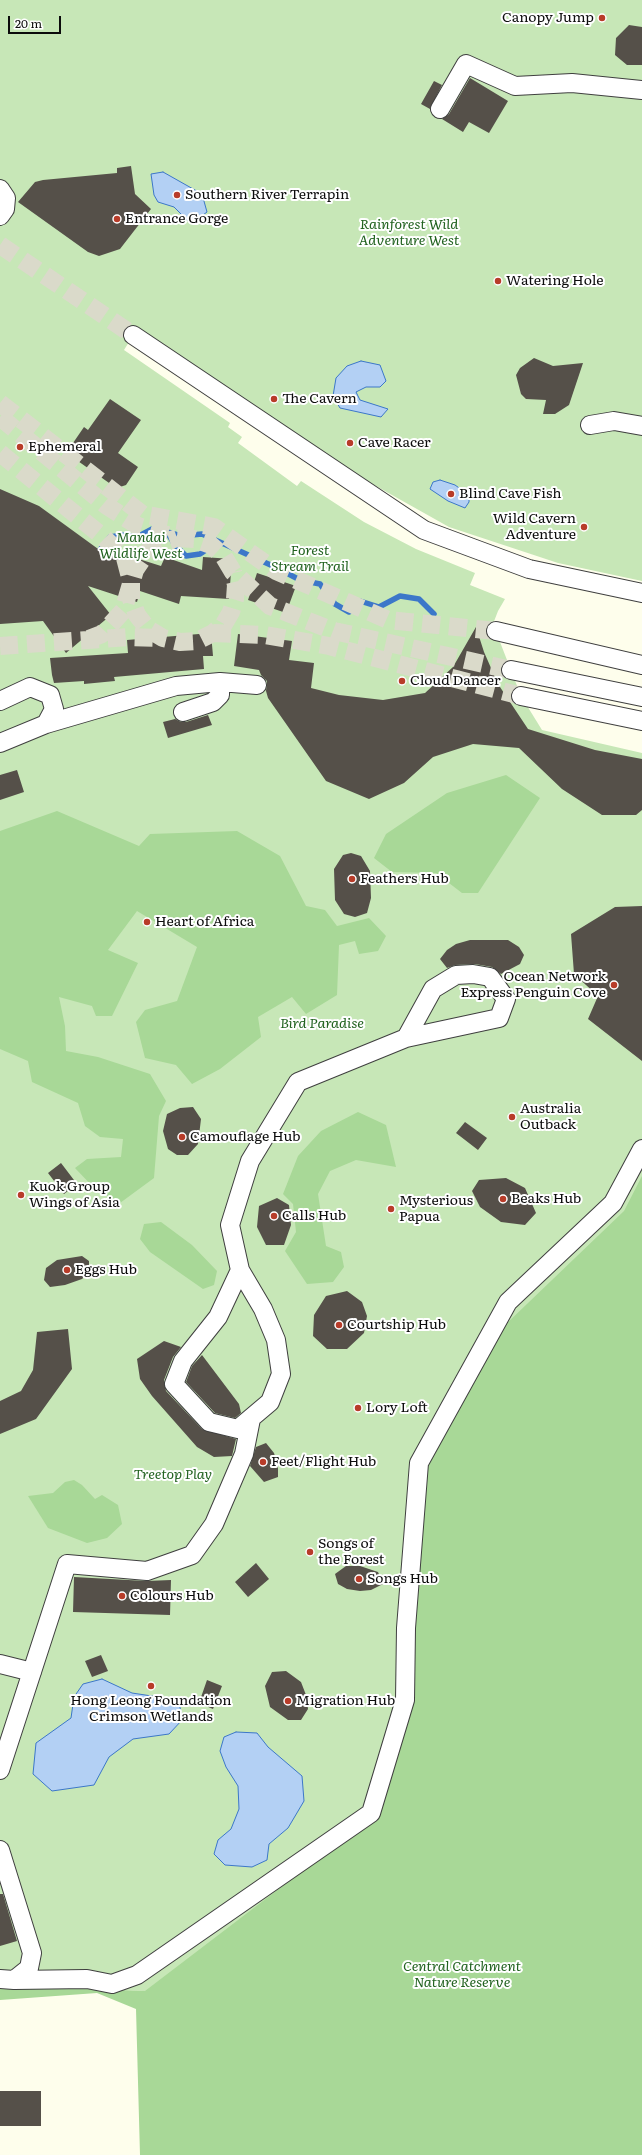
<!DOCTYPE html>
<style>
body{margin:0}
#map{position:relative;width:642px;height:2155px;overflow:hidden;background:#fefeec;font-family:Literata,serif}
canvas{display:block}
.scale{position:absolute;left:8px;top:16px;width:53px;height:18px;box-sizing:border-box;border:2px solid #0c0c0c;border-top:0;padding-left:5px;font-size:12px;line-height:14px;white-space:nowrap;color:#0c0c0c;-webkit-text-stroke:3px #fff;paint-order:stroke}
</style>
<div id="map">
<canvas width="642" height="2155"></canvas>
<div class="scale">20 m</div>
</div>
<script>
const ctx = document.querySelector('canvas').getContext('2d');
ctx.lineJoin = 'round';
function paint(path, color) {
  ctx.fillStyle = color;
  ctx.fill(path, 'evenodd');
}
function poly(rows) {
  const path = new Path2D();
  for (const r of rows) {
    path.moveTo(r[0], r[1]);
    for (let i = 2; i < r.length; i += 2) path.lineTo(r[i], r[i + 1]);
  }
  return path;
}
function stroke(path, color, width, dash) {
  ctx.strokeStyle = color;
  ctx.lineWidth = width;
  ctx.lineCap = dash ? 'butt' : 'round';
  ctx.setLineDash(dash || []);
  ctx.stroke(path);
}
function write(font, color, halo, rows, align = 'center') {
  ctx.font = font + ' Literata,serif';
  ctx.lineWidth = 4;
  ctx.setLineDash([]);
  ctx.textBaseline = 'middle';
  ctx.strokeStyle = halo;
  ctx.fillStyle = color;
  for (const [text, x, y, turn = 0] of rows) {
    ctx.save();
    ctx.translate(x, y);
    ctx.rotate((+turn || 0) * Math.PI / 180);
    ctx.textAlign = isNaN(turn) ? turn : align;
    if (halo) ctx.strokeText(text, 0, 0);
    ctx.fillText(text, 0, 0);
    ctx.restore();
  }
}
const green = poly([
 [0,0,642,0,642,581,558,563,449,527,310,449,137,329,124,350,230,423,228,427,242,437,238,443,297,486,301,481,364,522,416,549,475,573,470,585,505,599,498,611,493,624,521,696,542,730,642,753,642,2155,140,2155,144,1991,0,1985]
]);
const forest = poly([
 [506,775,540,798,478,893,462,893,436,873,392,872,374,858,386,834,447,793],
 [57,811,139,846,150,834,237,831,280,856,306,906,325,910,337,926,369,918,386,936,378,951,359,954,355,941,339,945,337,995,306,1014,292,997,258,1017,261,1037,220,1069,192,1084,176,1065,145,1058,136,1022,145,1010,177,1001,197,947,137,911,108,950,138,963,112,1016,96,1016,92,1006,59,997,65,1026,66,1051,98,1057,150,1074,166,1101,159,1116,154,1178,120,1203,95,1189,75,1168,87,1159,121,1157,123,1139,100,1137,85,1126,78,1103,32,1082,28,1061,0,1049,0,831],
 [358,1112,386,1125,396,1167,356,1160,330,1171,318,1194,326,1246,341,1252,344,1267,333,1282,307,1284,285,1251,296,1232,293,1204,283,1194,298,1156,321,1131],
 [642,1176,642,2155,140,2155,136,2009,97,1993,0,2000,0,1985,145,1991,377,1814,408,1708,427,1459,504,1326,624,1211],
 [161,1222,192,1245,217,1271,214,1285,203,1289,150,1252,140,1239,144,1224],
 [74,1480,82,1485,95,1499,102,1495,118,1505,122,1524,107,1538,87,1543,48,1528,28,1496,53,1493,65,1482]
]);
const water = poly([
 [163,172,202,194,207,212,191,224,174,207,158,202,154,195,151,174,163,172],
 [361,361,380,365,386,381,380,387,366,387,356,392,360,400,388,409,381,417,340,408,333,396,336,378,347,366,361,361],
 [440,480,455,485,469,495,469,502,465,508,448,501,430,489,433,482,440,480],
 [102,1679,132,1693,178,1700,183,1719,169,1734,133,1739,109,1757,94,1785,52,1791,33,1774,36,1743,71,1718,74,1697,83,1684,102,1679],
 [236,1732,257,1733,268,1747,302,1776,304,1801,288,1828,269,1844,267,1860,252,1867,225,1865,214,1854,218,1840,231,1829,239,1809,238,1786,226,1767,220,1751,224,1737,236,1732]
]);
const stream = poly([
 [167,532,175,545,186,556,200,554,218,542],
 [96,555,110,537,122,535,137,537,154,528,181,536,202,534,275,567,300,580,320,584,335,604,349,612,360,601,379,607,400,596,419,599,434,614]
]);
const building = poly([
 [629,25,642,27,642,65,627,65,615,55,616,38],
 [470,78,508,101,489,133,469,122,463,132,442,119,449,114],
 [434,81,442,85,430,109,421,104],
 [131,166,135,194,151,209,120,249,99,256,88,252,18,202,35,182,43,180,117,173,117,168],
 [534,358,553,366,583,363,569,405,555,414,543,414,546,400,526,399,521,394,516,375,520,368],
 [110,399,141,420,118,453,138,467,126,485,120,487,112,485,75,459,71,450,73,443,84,427,88,430],
 [0,489,39,506,105,554,107,549,161,566,165,557,202,570,203,557,232,559,229,599,181,596,179,604,140,591,137,602,88,586,111,615,66,653,43,621,0,624],
 [257,573,296,586,286,613,248,600],
 [476,627,484,652,498,684,528,729,595,750,642,759,642,810,636,815,602,815,562,789,519,748,473,744,433,757,404,783,369,799,326,781,268,698,266,691,267,681,261,675,259,670,234,666,238,634,292,641,289,660,314,663,311,688,339,695,383,700,425,693,453,667],
 [211,633,213,656,203,656,204,669,114,677,115,681,84,684,84,681,54,683,52,675,50,658,128,653,127,640],
 [208,715,212,725,168,738,163,722,175,719,181,722,186,722],
 [17,770,24,792,0,800,0,775],
 [351,853,361,856,370,871,371,898,367,913,355,917,344,914,335,900,334,869,343,855],
 [642,906,642,1061,588,1019,598,996,574,974,571,934,615,907],
 [470,940,508,940,519,947,524,955,520,964,501,974,492,967,475,964,455,965,447,968,440,959,447,950,456,944],
 [193,1107,201,1119,198,1144,188,1155,177,1155,168,1149,163,1131,167,1114,180,1108],
 [465,1122,487,1138,478,1150,456,1133],
 [61,1163,77,1184,64,1194,48,1173],
 [506,1178,525,1188,536,1213,525,1225,501,1222,480,1207,472,1191,479,1180],
 [277,1198,289,1205,291,1225,284,1245,266,1245,257,1227,259,1206],
 [82,1256,89,1261,89,1272,82,1279,65,1285,50,1287,44,1280,46,1268,57,1260],
 [347,1291,362,1302,367,1316,364,1333,347,1349,327,1349,313,1336,314,1315,326,1296],
 [68,1329,72,1369,36,1419,0,1434,0,1401,21,1391,33,1370,37,1332],
 [164,1341,181,1347,173,1357,164,1380,166,1391,202,1429,236,1439,232,1456,214,1457,197,1447,152,1396,140,1379,137,1359],
 [202,1355,239,1404,241,1413,235,1418,215,1413,186,1382,192,1366],
 [266,1443,274,1453,278,1466,278,1477,264,1482,250,1466,256,1447],
 [256,1563,269,1579,248,1597,235,1582],
 [346,1566,360,1566,378,1572,383,1584,371,1590,360,1591,347,1589,338,1584,335,1574],
 [74,1577,146,1581,171,1580,170,1615,73,1612],
 [101,1655,108,1671,92,1677,85,1661],
 [286,1671,301,1682,306,1695,308,1709,301,1720,288,1720,270,1707,265,1686,272,1672],
 [207,1680,222,1686,213,1709,199,1703],
 [0,1894,3,1894,17,1941,0,1946],
 [0,2091,41,2091,41,2126,0,2126]
]);
const minorTunnel = poly([
 [0,245,133,335],
 [0,403,142,514,214,527,276,571,388,620,496,631],
 [0,417,107,506,138,526,177,538,194,539,211,545,224,557,233,572,270,606,334,631,511,670],
 [0,453,102,536,125,558,131,581,131,599,137,615,148,629,163,638,180,642,197,641,213,633,224,624,231,612,235,599,236,585,233,572],
 [213,633,265,635,329,646,521,696],
 [89,639,102,634,123,611,135,570,147,552,156,545,177,538],
 [0,646,130,637,163,638]
]);
const minor = poly([
 [440,109,466,64,515,86,572,83,642,90],
 [0,189,6,198,5,209,0,216],
 [133,335,424,530,529,569,642,593],
 [590,425,614,421,642,426],
 [496,631,642,665],
 [511,670,642,697],
 [521,696,642,721],
 [0,701,30,687,50,695,54,709,46,724,0,743],
 [183,712,213,702,220,695,220,682],
 [46,724,176,686,220,682,257,685],
 [240,1270,218,1317,183,1361,174,1384,209,1422,238,1429,270,1402,281,1374,276,1340,263,1309,240,1270,230,1225,250,1161,298,1082,406,1038,499,1018,506,999,490,977,473,974,456,975,433,989,406,1038],
 [0,1664,32,1672],
 [0,1770,67,1564,147,1571,192,1555,214,1524,244,1454,251,1419],
 [0,1850,32,1953,29,1968,14,1980,0,1979],
 [14,1980,87,1979,112,1984,137,1975,371,1813,405,1700,406,1628,419,1463,508,1302,613,1203,642,1149]
]);
const markers = [
 [602,18,4,"#b83c29"],
 [177,195,4,"#b83c29"],
 [117,219,4,"#b83c29"],
 [498,281,4,"#b83c29"],
 [274,399,4,"#b83c29"],
 [350,443,4,"#b83c29"],
 [20,447,4,"#b83c29"],
 [451,494,4,"#b83c29"],
 [584,527,4,"#b83c29"],
 [402,681,4,"#b83c29"],
 [352,879,4,"#b83c29"],
 [147,922,4,"#b83c29"],
 [614,985,4,"#b83c29"],
 [512,1117,4,"#b83c29"],
 [182,1137,4,"#b83c29"],
 [21,1195,4,"#b83c29"],
 [503,1199,4,"#b83c29"],
 [391,1209,4,"#b83c29"],
 [274,1216,4,"#b83c29"],
 [67,1270,4,"#b83c29"],
 [339,1325,4,"#b83c29"],
 [358,1408,4,"#b83c29"],
 [263,1462,4,"#b83c29"],
 [310,1552,4,"#b83c29"],
 [359,1579,4,"#b83c29"],
 [122,1596,4,"#b83c29"],
 [151,1686,4,"#b83c29"],
 [288,1701,4,"#b83c29"]
];
const poiNames = [
 ["Canopy Jump",594,18,"right"],
 ["Southern River Terrapin",185,195],
 ["Entrance Gorge",125,219],
 ["Watering Hole",506,281],
 ["The Cavern",282,399],
 ["Cave Racer",358,443],
 ["Ephemeral",28,447],
 ["Blind Cave Fish",459,494],
 ["Wild Cavern",576,519,"right"],
 ["Adventure",576,535,"right"],
 ["Cloud Dancer",410,681],
 ["Feathers Hub",360,879],
 ["Heart of Africa",155,922],
 ["Ocean Network",606,977,"right"],
 ["Express Penguin Cove",606,993,"right"],
 ["Australia",520,1109],
 ["Outback",520,1125],
 ["Camouflage Hub",190,1137],
 ["Kuok Group",29,1187],
 ["Wings of Asia",29,1203],
 ["Beaks Hub",511,1199],
 ["Mysterious",399,1201],
 ["Papua",399,1217],
 ["Calls Hub",282,1216],
 ["Eggs Hub",75,1270],
 ["Courtship Hub",347,1325],
 ["Lory Loft",366,1408],
 ["Feet/Flight Hub",271,1462],
 ["Songs of",318,1544],
 ["the Forest",318,1560],
 ["Songs Hub",367,1579],
 ["Colours Hub",130,1596],
 ["Hong Leong Foundation",151,1701,"center"],
 ["Crimson Wetlands",151,1717,"center"],
 ["Migration Hub",296,1701]
];
const parkNames = [
 ["Rainforest Wild",409,225],
 ["Adventure West",409,241],
 ["Mandai",141,538],
 ["Wildlife West",141,554],
 ["Forest",310,551],
 ["Stream Trail",310,567],
 ["Bird Paradise",322,1024],
 ["Treetop Play",173,1475],
 ["Central Catchment",462,1967],
 ["Nature Reserve",462,1983]
];
paint(green, '#c7e7b7');
paint(forest, '#a8d897');
paint(water, '#b3d0f4');
stroke(water, '#3c77c9', 1);
stroke(stream, '#3c77c9', 5.5);
paint(building, '#555049');
stroke(minorTunnel, '#dadaca', 18, [18, 9]);
stroke(minor, '#3f3f3f', 20);
stroke(minor, '#fff', 18);
for (const [x, y, r, color] of markers) {
  const dot = new Path2D();
  dot.arc(x, y, r, 0, 2 * Math.PI);
  ctx.fillStyle = color;
  ctx.fill(dot);
  stroke(dot, '#fff', 1.5);
}
write('14px', '#0c0c0c', '#fff', poiNames, 'left');
write('italic 14px', '#21621f', '#fff', parkNames);
</script>
